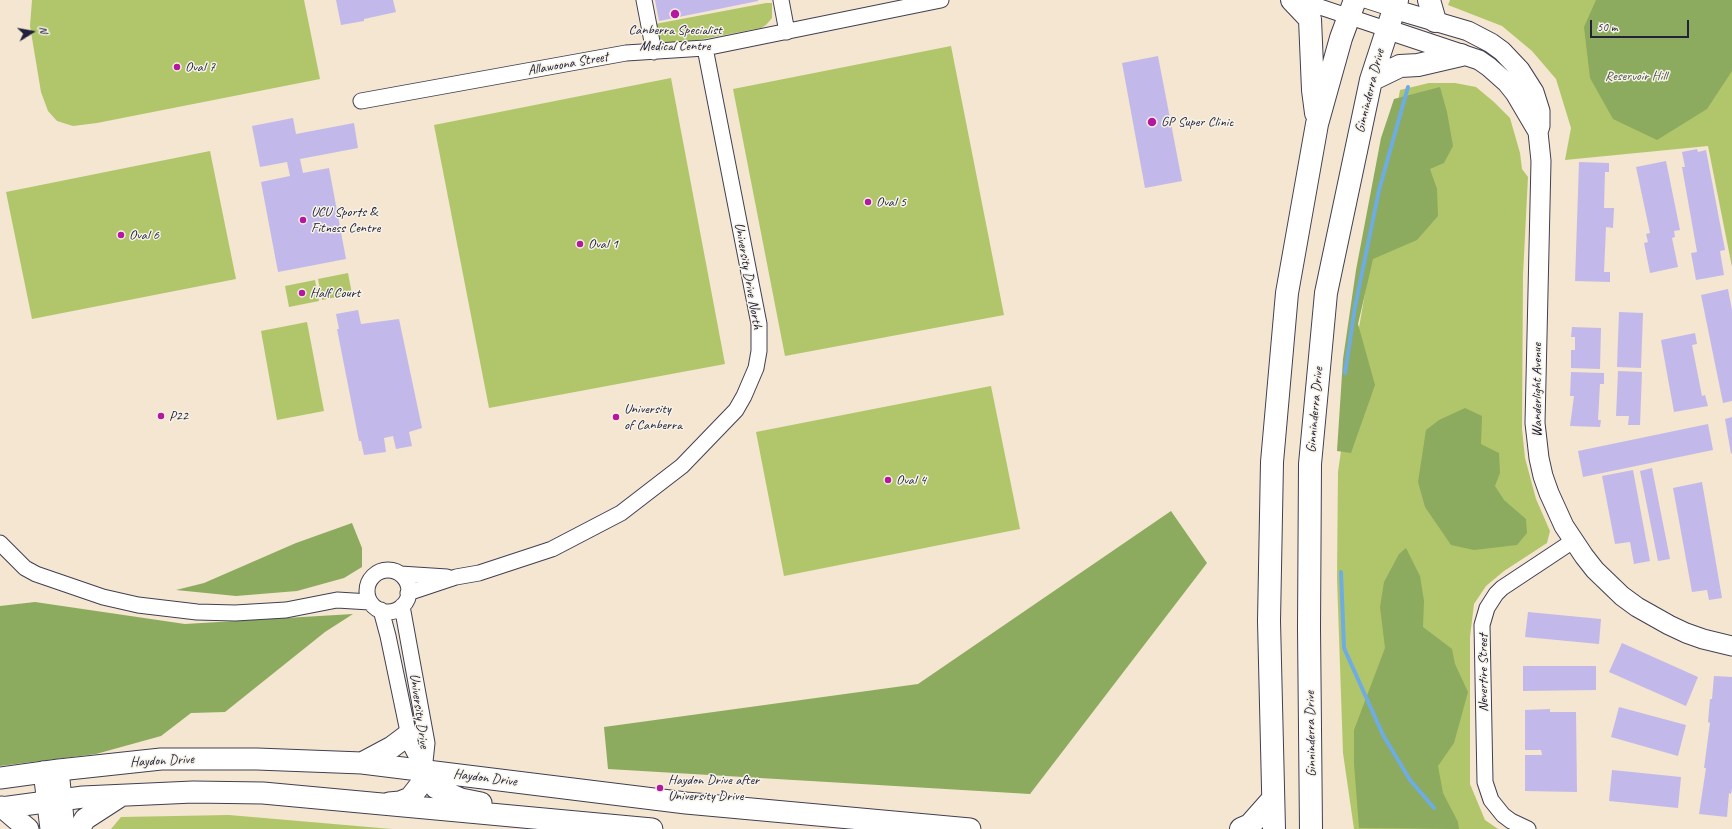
<!DOCTYPE html>
<style>
body{margin:0}
#map{position:relative;width:1732px;height:829px;overflow:hidden;background:#f4e6d0;font-family:Caveat,sans-serif}
canvas{display:block}
.north{position:absolute;left:12px;top:12px;width:40px;height:40px;-webkit-text-stroke:3px #f7f3e8;paint-order:stroke;rotate:79deg;font-size:11px;font-weight:700;line-height:16px;text-align:center;color:#22223b}
.north::after{content:'';display:block;margin:auto;width:14px;height:18px;background:#22223b;clip-path:polygon(50% 0,100% 100%,50% 72%,0 100%)}
.scale{position:absolute;left:1590px;top:20px;width:99px;height:18px;box-sizing:border-box;border:2px solid #22223b;border-top:0;padding-left:5px;font-size:12px;line-height:14px;white-space:nowrap;color:#22223b;-webkit-text-stroke:3px #f7f3e8;paint-order:stroke}
</style>
<div id="map">
<canvas width="1732" height="829"></canvas>
<div class="north">N</div>
<div class="scale">50 m</div>
</div>
<script>
const ctx = document.querySelector('canvas').getContext('2d');
ctx.lineJoin = 'round';
function paint(path, color) {
  ctx.fillStyle = color;
  ctx.fill(path, 'evenodd');
}
function poly(rows) {
  const path = new Path2D();
  for (const r of rows) {
    if (r.length === 3) {
      path.moveTo(r[0] + r[2], r[1]);
      path.arc(r[0], r[1], r[2], 0, 2 * Math.PI);
      continue;
    }
    path.moveTo(r[0], r[1]);
    for (let i = 2; i < r.length; i += 2) path.lineTo(r[i], r[i + 1]);
  }
  return path;
}
function stroke(path, color, width, dash) {
  ctx.strokeStyle = color;
  ctx.lineWidth = width;
  ctx.lineCap = dash ? 'butt' : 'round';
  ctx.setLineDash(dash || []);
  ctx.stroke(path);
}
function write(font, color, halo, rows, align = 'center') {
  ctx.font = font + ' Caveat,sans-serif';
  ctx.lineWidth = 3;
  ctx.setLineDash([]);
  ctx.textBaseline = 'middle';
  ctx.strokeStyle = halo;
  ctx.fillStyle = color;
  for (const [text, x, y, turn = 0] of rows) {
    ctx.save();
    ctx.translate(x, y);
    ctx.rotate((+turn || 0) * Math.PI / 180);
    ctx.textAlign = isNaN(turn) ? turn : align;
    if (halo) ctx.strokeText(text, 0, 0);
    ctx.fillText(text, 0, 0);
    ctx.restore();
  }
}
const green = poly([
 [32,0,304,0,320,79,97,123,73,126,57,121,48,111,41,92,30,26],
 [1450,0,1732,0,1732,267,1708,146,1565,160,1571,128,1556,79,1532,51,1502,26,1448,5],
 [766,3,772,3,772,18,766,25,761,28,682,43,664,42,654,34,658,33,655,24],
 [951,46,1004,315,785,356,733,89],
 [671,78,725,364,489,408,434,125],
 [1429,83,1455,83,1476,87,1494,102,1510,118,1520,153,1522,169,1528,177,1523,275,1522,429,1525,458,1536,499,1550,531,1547,543,1504,571,1486,586,1474,604,1470,637,1470,784,1485,820,1498,829,1354,829,1343,753,1337,578,1338,472,1356,345,1400,90],
 [210,151,236,279,32,319,6,192],
 [348,273,352,294,322,300,318,279],
 [315,280,319,301,289,307,285,286],
 [307,322,324,411,277,420,261,331],
 [991,386,1020,529,784,576,756,432],
 [229,815,392,829,111,829,121,817]
]);
const forest = poly([
 [1596,0,1732,0,1732,71,1707,109,1657,140,1613,119,1590,78,1584,27],
 [1440,87,1447,112,1453,146,1444,163,1430,169,1437,189,1438,216,1417,240,1373,259,1358,324,1375,385,1351,453,1337,451,1343,359,1356,270,1381,138,1394,99],
 [1465,408,1482,416,1481,444,1499,453,1500,473,1495,486,1504,500,1526,519,1527,533,1517,545,1474,550,1451,545,1425,507,1418,482,1426,430,1439,420],
 [1171,511,1207,563,1030,794,608,769,604,727,918,684],
 [352,523,362,548,362,567,344,578,297,591,236,596,176,590,204,583,296,543],
 [1406,548,1420,576,1424,601,1423,627,1452,649,1455,664,1468,692,1454,743,1438,766,1443,793,1458,822,1459,829,1359,828,1354,764,1354,730,1385,648,1380,607,1384,582,1399,554],
 [35,602,185,624,353,614,325,632,225,712,191,713,161,736,96,754,0,766,0,606]
]);
const stream = poly([
 [1345,373,1355,307,1379,190,1408,87],
 [1341,572,1344,648,1383,735,1410,780,1434,808]
]);
const building = poly([
 [336,0,393,0,396,12,364,19,364,21,341,25],
 [655,0,758,0,758,1,659,21],
 [1158,56,1182,181,1145,188,1122,63],
 [293,118,296,134,354,123,358,148,300,159,303,173,329,168,346,259,278,272,261,182,290,176,287,162,260,167,252,126],
 [1697,149,1698,152,1706,150,1725,250,1720,251,1724,275,1696,280,1691,253,1697,252,1682,167,1685,167,1682,152],
 [1666,161,1680,230,1674,231,1675,237,1672,238,1678,267,1650,273,1644,243,1648,242,1646,234,1650,233,1636,167],
 [1579,162,1609,163,1609,172,1605,172,1604,208,1614,208,1613,228,1606,227,1604,272,1610,272,1610,282,1575,281],
 [1728,289,1732,310,1732,401,1723,403,1701,295],
 [358,310,361,324,399,319,422,428,409,432,412,446,396,449,393,436,384,438,386,452,364,455,361,441,359,441,337,329,339,329,336,314],
 [1619,312,1643,313,1641,368,1617,367],
 [1572,327,1601,328,1600,369,1571,368,1571,350,1575,350,1575,337,1571,337],
 [1695,333,1697,344,1692,345,1702,396,1705,395,1708,406,1674,412,1661,340],
 [1618,371,1642,372,1640,425,1628,425,1629,416,1616,416],
 [1571,372,1604,373,1604,384,1600,384,1598,420,1601,420,1600,427,1570,426,1574,396,1570,396],
 [1732,417,1732,453,1731,454,1725,419],
 [1708,424,1713,450,1583,477,1578,451],
 [1652,468,1670,559,1658,561,1640,471],
 [1633,470,1650,561,1634,564,1630,542,1615,544,1602,476],
 [1702,482,1722,598,1709,600,1707,590,1692,592,1673,488],
 [1528,612,1601,619,1599,644,1525,637],
 [1622,643,1698,677,1686,706,1609,672],
 [1523,666,1596,666,1596,690,1523,691],
 [1714,676,1732,677,1732,788,1731,794,1729,793,1727,817,1699,814,1706,768,1704,768,1710,723,1708,722,1710,699,1712,699],
 [1619,707,1686,725,1678,756,1611,737],
 [1550,709,1550,712,1576,712,1577,792,1525,791,1525,755,1542,755,1541,750,1525,750,1525,710],
 [1612,770,1681,777,1678,808,1609,801]
]);
const minor = poly([
 [644,0,654,52],
 [781,0,787,32],
 [1299,0,1386,29],
 [1365,0,1393,9],
 [361,101,626,53,705,48,941,0],
 [0,543,25,568,36,574,103,597,138,605,197,612,235,613,286,610,337,600,370,602],
 [388,591,21],
 [400,574,447,577],
 [408,593,456,577,479,573,552,549,621,513,682,466,736,410,744,396,756,368,759,351,759,324,705,48],
 [402,606,427,743,424,771],
 [381,610,388,636,411,746,424,771],
 [1528,829,1511,821,1503,815,1491,800,1485,782,1482,625,1487,608,1496,594,1502,588,1573,541]
]);
const tertiary = poly([
 [1393,9,1468,31,1491,43,1502,51,1520,70,1534,92,1540,111,1540,126,1538,132],
 [1386,29,1479,60,1489,67,1507,83,1515,93,1538,132,1541,161,1535,423,1539,458,1543,476,1549,493,1564,526,1584,556,1595,570,1622,596,1637,607,1669,625,1686,633,1703,639,1732,646],
 [59,770,65,829],
 [43,771,50,829]
]);
const secondary = poly([
 [362,763,392,747,408,735],
 [424,771,436,788,461,799,481,803],
 [0,778,59,770,161,759,257,759,362,763,686,803,970,829],
 [389,803,400,802,410,798,421,784,424,771],
 [2,807,28,829],
 [0,808,83,797,193,792,263,793,652,829],
 [79,829,85,819,119,797]
]);
const primary = poly([
 [1292,0,1310,19,1313,90,1316,113],
 [1429,0,1435,21],
 [1371,80,1400,66,1418,65,1461,55],
 [1241,829,1250,825,1273,799],
 [1274,829,1269,621,1272,462,1287,293,1317,124,1341,38,1355,0],
 [1311,829,1309,628,1310,464,1326,293,1371,80,1397,0]
]);
const markers = [
 [675,14,5,"#b5179e"],
 [177,67,4,"#b5179e"],
 [1152,122,5,"#b5179e"],
 [868,202,4,"#b5179e"],
 [303,220,4,"#b5179e"],
 [121,235,4,"#b5179e"],
 [580,244,4,"#b5179e"],
 [302,293,4,"#b5179e"],
 [161,416,4,"#b5179e"],
 [616,417,4,"#b5179e"],
 [888,480,4,"#b5179e"],
 [660,788,4,"#b5179e"]
];
const poiNames = [
 ["Canberra Specialist",675,30,"center"],
 ["Medical Centre",675,46,"center"],
 ["Oval 7",185,67],
 ["GP Super Clinic",1161,122],
 ["Oval 5",876,202],
 ["UCU Sports &",311,212],
 ["Fitness Centre",311,228],
 ["Oval 6",129,235],
 ["Oval 1",588,244],
 ["Half Court",310,293],
 ["University",624,409],
 ["of Canberra",624,425],
 ["P22",169,416],
 ["Oval 4",896,480],
 ["Haydon Drive after",668,780],
 ["University Drive",668,796]
];
const streetNames = [
 ["Allawoona Street",568,64,-10],
 ["Ginninderra Drive",1370,91,-76],
 ["University Drive North",748,276,80],
 ["Wanderlight Avenue",1537,390,-90],
 ["Ginninderra Drive",1315,410,-85],
 ["Nevertire Street",1483,673,-90],
 ["University Drive",419,711,82],
 ["Ginninderra Drive",1311,734,-91],
 ["Haydon Drive",162,761,-3],
 ["Haydon Drive",485,778,7]
];
const parkNames = [
 ["Reservoir Hill",1636,76]
];
paint(green, '#b1c66a');
paint(forest, '#8cab5e');
stroke(stream, '#6eace1', 4);
paint(building, '#c2b9ea');
stroke(minor, '#423f51', 17);
stroke(tertiary, '#423f51', 21);
stroke(secondary, '#423f51', 23);
stroke(primary, '#423f51', 24);
stroke(minor, '#fff', 15);
stroke(tertiary, '#fff', 19);
stroke(secondary, '#fff', 21);
stroke(primary, '#fff', 22);
for (const [x, y, r, color] of markers) {
  const dot = new Path2D();
  dot.arc(x, y, r, 0, 2 * Math.PI);
  ctx.fillStyle = color;
  ctx.fill(dot);
  stroke(dot, '#f7f3e8', 1.5);
}
write('14px', '#22223b', '#f7f3e8', poiNames, 'left');
write('14px', '#22223b', '#f7f3e8', streetNames);
write('14px', '#4d5349', '#f7f3e8', parkNames);
</script>
